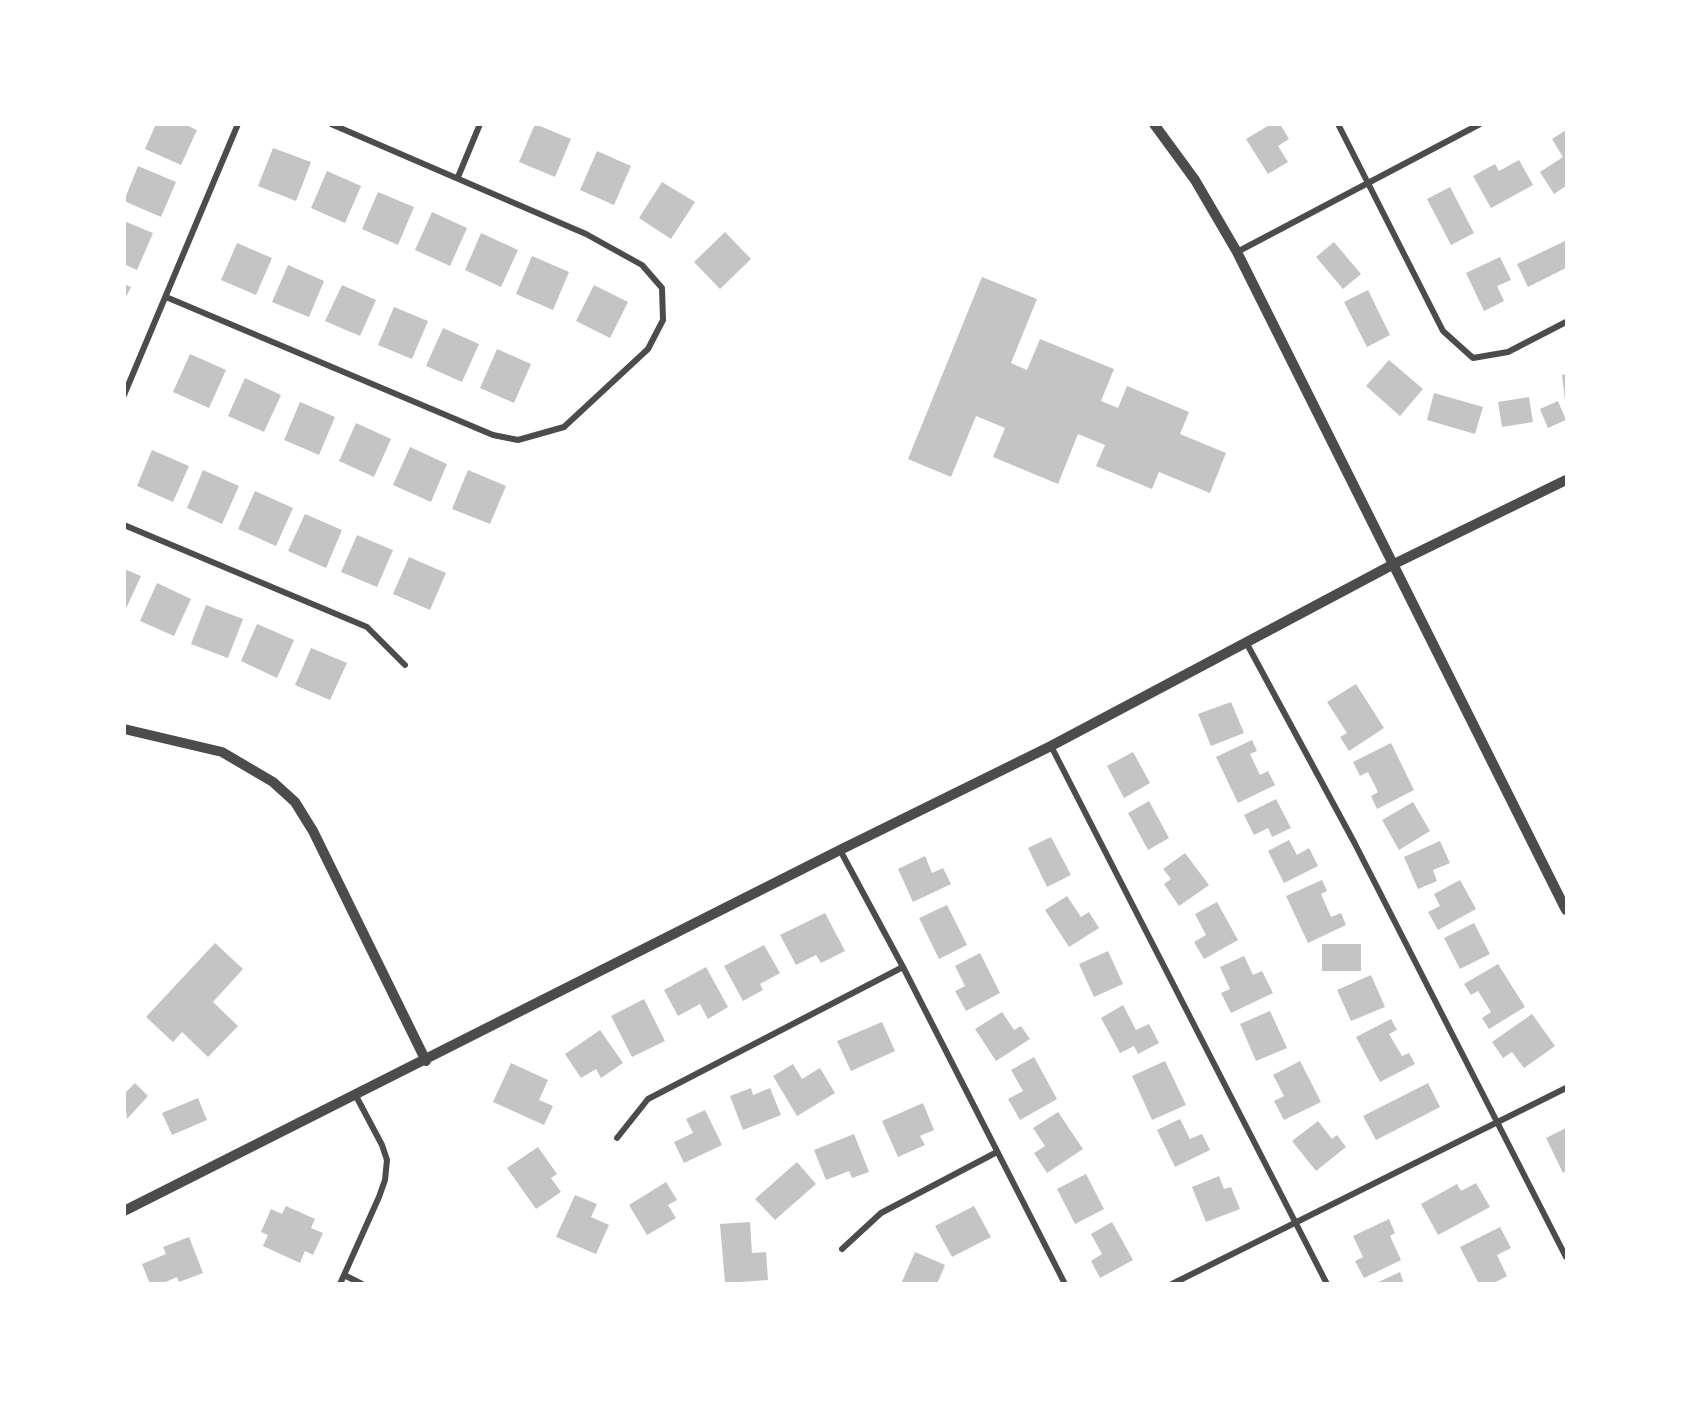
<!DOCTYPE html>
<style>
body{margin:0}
#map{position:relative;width:1691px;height:1408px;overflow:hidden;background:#fff;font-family:"Titillium Web",sans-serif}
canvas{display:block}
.frame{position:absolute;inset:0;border:126px solid #fff;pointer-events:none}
</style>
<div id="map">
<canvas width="1691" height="1408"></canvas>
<div class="frame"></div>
</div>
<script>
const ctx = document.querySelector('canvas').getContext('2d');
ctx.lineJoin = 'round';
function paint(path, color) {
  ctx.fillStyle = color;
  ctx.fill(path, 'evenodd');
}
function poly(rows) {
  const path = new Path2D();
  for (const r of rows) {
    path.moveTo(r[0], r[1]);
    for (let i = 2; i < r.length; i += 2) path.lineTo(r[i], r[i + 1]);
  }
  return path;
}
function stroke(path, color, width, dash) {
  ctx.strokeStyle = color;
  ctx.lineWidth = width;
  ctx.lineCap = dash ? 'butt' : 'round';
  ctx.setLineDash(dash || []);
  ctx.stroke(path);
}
const building = poly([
 [156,124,184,124,197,130,181,165,145,149],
 [535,124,571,139,555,177,519,162],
 [1271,124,1280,124,1289,139,1278,146,1288,162,1268,174,1246,139],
 [1566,130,1566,186,1554,194,1540,172,1563,157,1552,139],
 [273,148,311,162,296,201,258,186],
 [597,151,631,166,614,205,580,190],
 [1519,160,1533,185,1491,208,1473,176,1495,164,1499,171],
 [138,166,176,182,161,217,124,201],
 [327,171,361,186,345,223,311,208],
 [662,182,695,202,671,239,639,218],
 [1450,187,1474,233,1451,245,1427,199],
 [378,192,414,207,398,245,362,229],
 [432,212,467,228,450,266,415,250],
 [124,221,153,233,137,270,124,264],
 [725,232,751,259,720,289,694,262],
 [481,233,518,250,501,287,465,270],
 [1565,241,1566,268,1528,287,1517,264],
 [1334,242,1361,274,1343,289,1316,257],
 [237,243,272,258,256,295,221,280],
 [532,256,569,272,553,310,516,294],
 [1500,257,1511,280,1497,286,1504,301,1484,311,1466,273],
 [288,265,324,281,309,317,272,302],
 [982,277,1037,299,1011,363,1027,370,1040,339,1114,369,1101,401,1118,408,1127,386,1189,412,1180,434,1226,453,1210,493,1159,472,1152,489,1096,466,1105,445,1078,434,1058,484,993,457,1005,428,976,416,951,477,908,459],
 [124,284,131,287,124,301],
 [342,285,376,300,360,336,325,321],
 [594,285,628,302,610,338,576,321],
 [1368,290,1390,335,1367,347,1344,302],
 [394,307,428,321,412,359,378,345],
 [443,328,479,344,462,382,426,366],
 [497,349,531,364,514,403,480,388],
 [190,354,226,370,209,408,173,392],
 [1389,360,1423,389,1400,416,1366,386],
 [1566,374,1566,400,1565,400,1562,375],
 [245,378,281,395,264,432,228,416],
 [1434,393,1483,407,1475,434,1427,420],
 [1529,397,1533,422,1502,427,1498,402],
 [1558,401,1566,420,1548,428,1540,409],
 [300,402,335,417,319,455,284,440],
 [356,423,391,439,374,477,339,461],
 [410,447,447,464,431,502,393,485],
 [152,450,189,466,173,502,137,486],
 [203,470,239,486,222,524,187,508],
 [468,470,506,486,490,524,452,509],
 [255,491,293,508,276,546,238,529],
 [305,514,342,530,326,568,288,551],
 [357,535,393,550,377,587,341,572],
 [409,557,446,573,430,610,393,594],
 [124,569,141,576,124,613],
 [157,583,191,599,174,636,140,621],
 [206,605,243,619,228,658,191,644],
 [257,624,294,640,277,678,241,661],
 [311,648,347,663,330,700,295,685],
 [1356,684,1384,728,1349,751,1340,737,1347,733,1327,702],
 [1231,702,1244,733,1211,746,1198,714],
 [1252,740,1257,751,1250,754,1260,775,1268,771,1275,785,1238,803,1216,757],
 [1391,743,1414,790,1377,809,1371,796,1378,792,1368,772,1360,776,1353,762],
 [1133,752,1150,783,1124,798,1107,766],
 [1276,799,1291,828,1272,837,1268,828,1254,835,1244,815],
 [1149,801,1169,838,1148,850,1128,813],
 [1413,802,1430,831,1399,850,1382,820],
 [1051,837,1071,875,1047,887,1028,848],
 [1289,840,1297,855,1309,848,1318,866,1284,883,1268,851],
 [1440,841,1450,863,1433,870,1437,881,1418,889,1404,857],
 [1185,853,1209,885,1179,906,1164,884,1171,879,1163,869],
 [925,856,932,873,943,868,951,884,913,902,898,869],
 [1322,880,1327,891,1321,894,1331,917,1341,913,1346,925,1308,943,1286,896],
 [1460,880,1476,909,1438,930,1428,912,1440,906,1434,894],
 [1067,896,1081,917,1089,912,1099,928,1069,947,1045,910],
 [1217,902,1238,940,1204,959,1194,942,1206,935,1195,914],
 [947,905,967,945,939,959,919,918],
 [825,913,845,951,821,963,816,955,796,965,780,935],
 [1474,923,1490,954,1460,969,1444,938],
 [215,943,243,969,213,1002,238,1026,208,1057,182,1032,173,1042,146,1017],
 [1322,944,1361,944,1361,971,1322,971],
 [764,945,780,973,760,984,763,990,743,1001,724,966],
 [1108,951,1123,984,1094,997,1079,964],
 [980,953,1000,993,966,1011,955,991,965,986,955,966],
 [1244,956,1253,975,1262,971,1273,993,1231,1013,1221,993,1230,989,1220,967],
 [1498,964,1525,1007,1489,1029,1482,1018,1491,1012,1478,991,1471,995,1464,984],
 [706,967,728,1007,708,1019,700,1004,678,1016,664,990],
 [1371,975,1385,1007,1351,1021,1337,990],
 [644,999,665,1041,632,1057,611,1016],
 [1123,1005,1136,1030,1149,1024,1159,1043,1138,1054,1134,1046,1120,1053,1101,1018],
 [1270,1011,1287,1048,1256,1061,1240,1024],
 [1002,1012,1014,1030,1021,1026,1030,1039,996,1061,975,1029],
 [1532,1014,1555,1046,1524,1068,1512,1052,1503,1058,1492,1042],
 [1391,1019,1397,1030,1389,1034,1402,1056,1409,1053,1415,1064,1380,1082,1356,1037],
 [882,1022,895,1051,851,1071,837,1041],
 [600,1030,623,1063,601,1078,596,1069,581,1078,565,1054],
 [1034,1057,1057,1099,1020,1120,1008,1099,1023,1091,1011,1070],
 [1165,1061,1186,1105,1152,1120,1132,1076],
 [1300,1061,1321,1102,1284,1120,1274,1101,1284,1096,1273,1075],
 [511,1063,548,1080,539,1100,553,1106,544,1125,493,1102],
 [793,1064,802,1079,820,1068,835,1093,797,1116,773,1076],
 [135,1083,148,1096,127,1119,124,1094],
 [1428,1083,1440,1107,1376,1140,1363,1116],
 [751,1088,753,1095,770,1088,781,1115,743,1130,730,1096],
 [198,1098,207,1120,172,1135,162,1113],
 [923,1103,934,1130,920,1136,925,1145,898,1157,882,1121],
 [705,1110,722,1145,684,1163,674,1142,693,1133,686,1119],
 [1058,1112,1083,1149,1047,1173,1034,1153,1045,1146,1033,1128],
 [1180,1119,1190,1139,1202,1134,1210,1150,1175,1167,1157,1130],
 [1318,1121,1332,1139,1337,1135,1346,1147,1316,1171,1292,1141],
 [1566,1128,1566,1171,1563,1173,1546,1138],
 [854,1134,869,1172,852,1178,849,1171,826,1180,814,1150],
 [538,1147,557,1174,551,1178,561,1192,536,1209,507,1168],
 [797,1162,816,1184,775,1220,755,1199],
 [1086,1174,1104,1209,1075,1224,1057,1189],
 [1219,1176,1224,1189,1231,1187,1240,1209,1206,1222,1192,1187],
 [666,1182,677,1200,668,1205,676,1218,647,1235,629,1205],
 [1476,1183,1490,1207,1438,1235,1421,1204,1457,1184,1461,1191],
 [575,1195,597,1204,591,1217,609,1225,596,1254,556,1237],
 [286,1206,315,1219,311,1228,323,1233,313,1255,305,1251,300,1263,263,1246,268,1235,261,1232,271,1209,282,1214],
 [974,1206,991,1237,952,1257,935,1226],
 [1389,1219,1395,1233,1390,1236,1401,1260,1364,1278,1355,1261,1363,1257,1353,1236],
 [750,1222,752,1253,766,1252,768,1280,725,1283,720,1224],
 [1112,1222,1133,1260,1100,1278,1091,1261,1102,1254,1091,1234],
 [1500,1227,1511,1248,1497,1255,1507,1276,1492,1284,1479,1284,1460,1247],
 [189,1237,203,1273,179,1282,177,1277,161,1284,150,1284,142,1264,166,1254,163,1247],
 [915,1252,945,1265,937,1284,901,1284],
 [1400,1272,1404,1284,1374,1284]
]);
const minor = poly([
 [1338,124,1443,331,1473,358,1508,352,1566,322],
 [458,177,480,124],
 [1237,252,1480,124],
 [166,297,493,435,518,440,564,427,648,349,663,320,662,288,642,265,586,234,331,124],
 [124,395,238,124],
 [124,525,367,627,405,665],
 [1247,644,1354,842,1566,1257],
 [1051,746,1327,1284],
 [840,850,903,967,1065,1284],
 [617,1138,648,1099,903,967],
 [842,1249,881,1213,997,1152],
 [344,1275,362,1284],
 [340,1284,379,1197,385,1180,387,1160,382,1145,356,1096],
 [1172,1284,1566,1088]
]);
const tertiary = poly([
 [1154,124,1195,180,1237,252,1566,910],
 [124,729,222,752,273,782,295,802,313,831,426,1061],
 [124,1211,840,850,1051,746,1392,565,1566,480]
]);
paint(building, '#c4c4c4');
stroke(minor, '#4c4c4c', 6);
stroke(tertiary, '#4c4c4c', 10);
</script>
